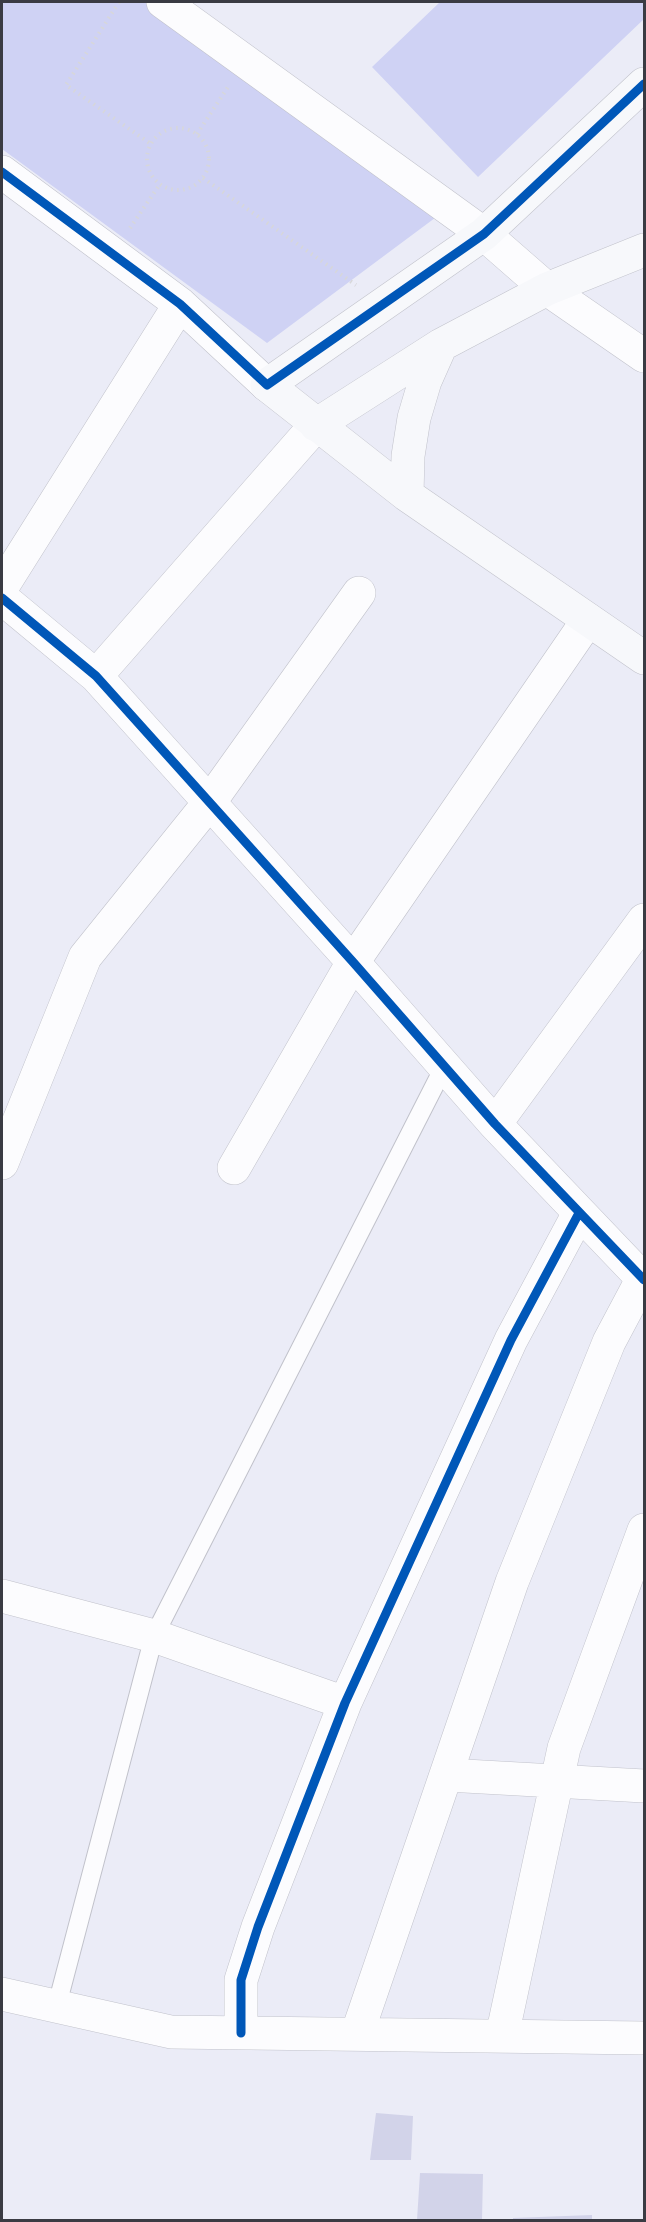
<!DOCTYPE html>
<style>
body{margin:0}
#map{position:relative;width:646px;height:2222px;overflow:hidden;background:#ebecf7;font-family:Arial,sans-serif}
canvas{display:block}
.frame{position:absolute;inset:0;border:3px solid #3a3b43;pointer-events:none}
</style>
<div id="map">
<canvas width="646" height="2222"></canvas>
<div class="frame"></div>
</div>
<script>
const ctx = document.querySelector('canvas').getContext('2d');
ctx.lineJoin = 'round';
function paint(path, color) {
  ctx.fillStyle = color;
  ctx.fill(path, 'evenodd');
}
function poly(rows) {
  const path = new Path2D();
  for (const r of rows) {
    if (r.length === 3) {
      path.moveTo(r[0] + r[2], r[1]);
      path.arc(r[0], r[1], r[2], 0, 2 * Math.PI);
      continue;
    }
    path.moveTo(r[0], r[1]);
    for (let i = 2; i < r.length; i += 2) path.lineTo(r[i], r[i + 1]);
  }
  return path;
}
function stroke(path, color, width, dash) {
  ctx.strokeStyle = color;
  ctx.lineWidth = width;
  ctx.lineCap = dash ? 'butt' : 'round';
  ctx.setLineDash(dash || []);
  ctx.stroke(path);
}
const green = poly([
 [2,2,146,2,447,209,267,343,2,149],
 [440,2,644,2,644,19,478,177,372,67]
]);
const building = poly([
 [376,2113,413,2116,411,2160,370,2160],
 [420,2173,483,2174,482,2220,417,2220],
 [592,2215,592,2220,513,2220,513,2218]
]);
const path = poly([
 [119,2,66,85,151,144],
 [178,159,31],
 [197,134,228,87],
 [203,178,356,285],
 [130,228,160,184]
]);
const lane = poly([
 [57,2005,154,1636,444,1067]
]);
const street = poly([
 [163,2,484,234,547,289,644,356],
 [2,172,180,304,267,385],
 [2,587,180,304],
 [2,598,96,676,353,962,495,1124,644,1280],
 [96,676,316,425],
 [495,1124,644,920],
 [2,1163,85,957,209,803,359,593],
 [234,1168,353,962,588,620],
 [2,1596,154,1636,345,1703],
 [447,1775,644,1786],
 [2,1994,171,2032,644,2038],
 [241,2033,241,1980,258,1927,345,1703,511,1340,579,1213],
 [357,2034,512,1582,609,1342,644,1276],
 [502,2036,564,1748,644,1530]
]);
const secondary = poly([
 [644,84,484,234,267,385,407,495,644,658],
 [316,425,441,345,547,289,644,250],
 [407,495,408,456,414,418,425,381,441,345]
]);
const cycleway = poly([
 [2,172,180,304,267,385,484,234,644,84],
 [2,598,96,676,353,962,495,1124,644,1280],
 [241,2033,241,1980,258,1927,345,1703,511,1340,579,1213]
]);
paint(green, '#cfd2f4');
paint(building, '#d2d3e9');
stroke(lane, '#c1c2cb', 20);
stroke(street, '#c1c2cb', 34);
stroke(secondary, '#c1c2cb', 34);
stroke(path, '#d7d7da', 4, [1.5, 4.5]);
stroke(lane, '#fcfcfe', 18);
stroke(street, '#fcfcfe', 33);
stroke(secondary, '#f7f8fb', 33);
stroke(cycleway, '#0057b8', 9);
</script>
